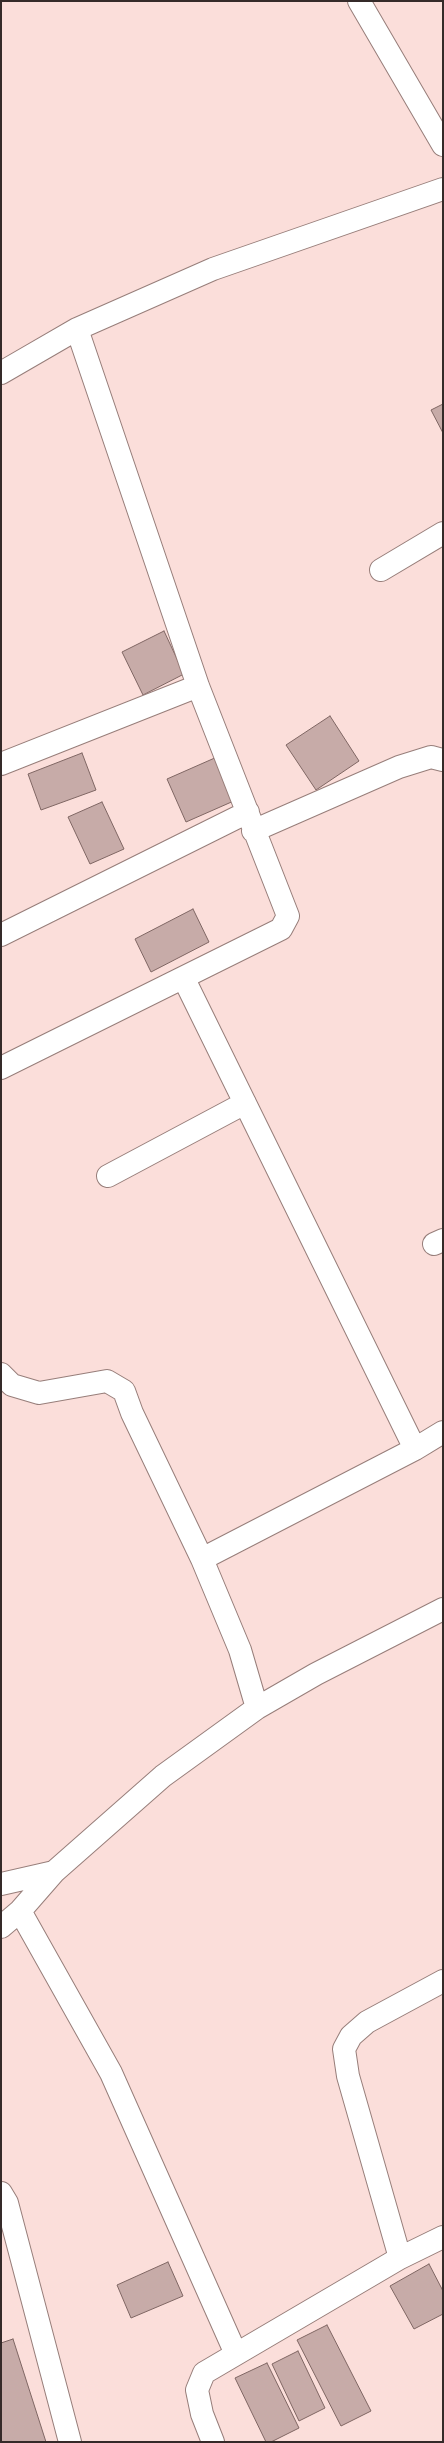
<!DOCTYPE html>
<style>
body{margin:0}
#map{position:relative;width:444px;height:2443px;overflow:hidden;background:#fbdeda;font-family:Manrope,sans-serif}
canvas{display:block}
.frame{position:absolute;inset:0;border:2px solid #352a29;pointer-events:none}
</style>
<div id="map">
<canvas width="444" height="2443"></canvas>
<div class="frame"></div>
</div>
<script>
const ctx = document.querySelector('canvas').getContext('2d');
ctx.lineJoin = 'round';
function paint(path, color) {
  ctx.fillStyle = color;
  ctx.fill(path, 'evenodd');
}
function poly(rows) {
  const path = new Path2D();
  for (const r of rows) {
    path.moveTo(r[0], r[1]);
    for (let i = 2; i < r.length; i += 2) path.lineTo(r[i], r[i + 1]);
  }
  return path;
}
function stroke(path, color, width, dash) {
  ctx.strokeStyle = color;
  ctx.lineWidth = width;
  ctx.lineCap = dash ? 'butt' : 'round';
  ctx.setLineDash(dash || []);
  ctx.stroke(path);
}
const building = poly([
 [443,404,443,433,431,410,443,404],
 [164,631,184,674,143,695,122,652,164,631],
 [330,716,359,761,316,790,286,745,330,716],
 [82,753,96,790,41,810,28,774,82,753],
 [217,757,236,800,186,822,167,779,217,757],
 [102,802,124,849,90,864,68,817,102,802],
 [193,909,209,942,151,972,135,939,193,909],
 [168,2262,183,2296,131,2318,117,2285,168,2262],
 [429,2264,443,2291,443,2314,414,2329,390,2286,429,2264],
 [327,2325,371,2411,341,2426,297,2340,327,2325],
 [13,2339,46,2442,1,2442,1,2343,13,2339],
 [298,2351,325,2408,299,2421,272,2364,298,2351],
 [267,2363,299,2428,271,2442,266,2442,235,2378,267,2363]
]);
const minor = poly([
 [359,1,443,145],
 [1,373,77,329,213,269,443,189],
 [381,570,443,533],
 [1,764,198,686],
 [253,831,399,767,431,757,443,760],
 [1,935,248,812],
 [184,979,415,1449],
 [1,1068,281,929,288,916,198,686,77,329],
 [108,1176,245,1103],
 [434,1244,443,1240],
 [1,1374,12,1385,39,1393,107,1381,124,1391,132,1413,202,1559,240,1650,257,1708],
 [202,1559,415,1449,443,1432],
 [1,1884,54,1872],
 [20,1911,111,2073,236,2354],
 [1,1927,20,1911,54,1872,163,1776,257,1708,316,1674,443,1609],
 [1,2193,7,2203,70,2442],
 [400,2258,348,2076,344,2049,351,2036,367,2022,443,1981],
 [213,2442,202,2414,197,2390,204,2373,400,2258,443,2237]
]);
paint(building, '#c7aba8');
stroke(building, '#7f6663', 1);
stroke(minor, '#977e7a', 24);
stroke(minor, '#fff', 22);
</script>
